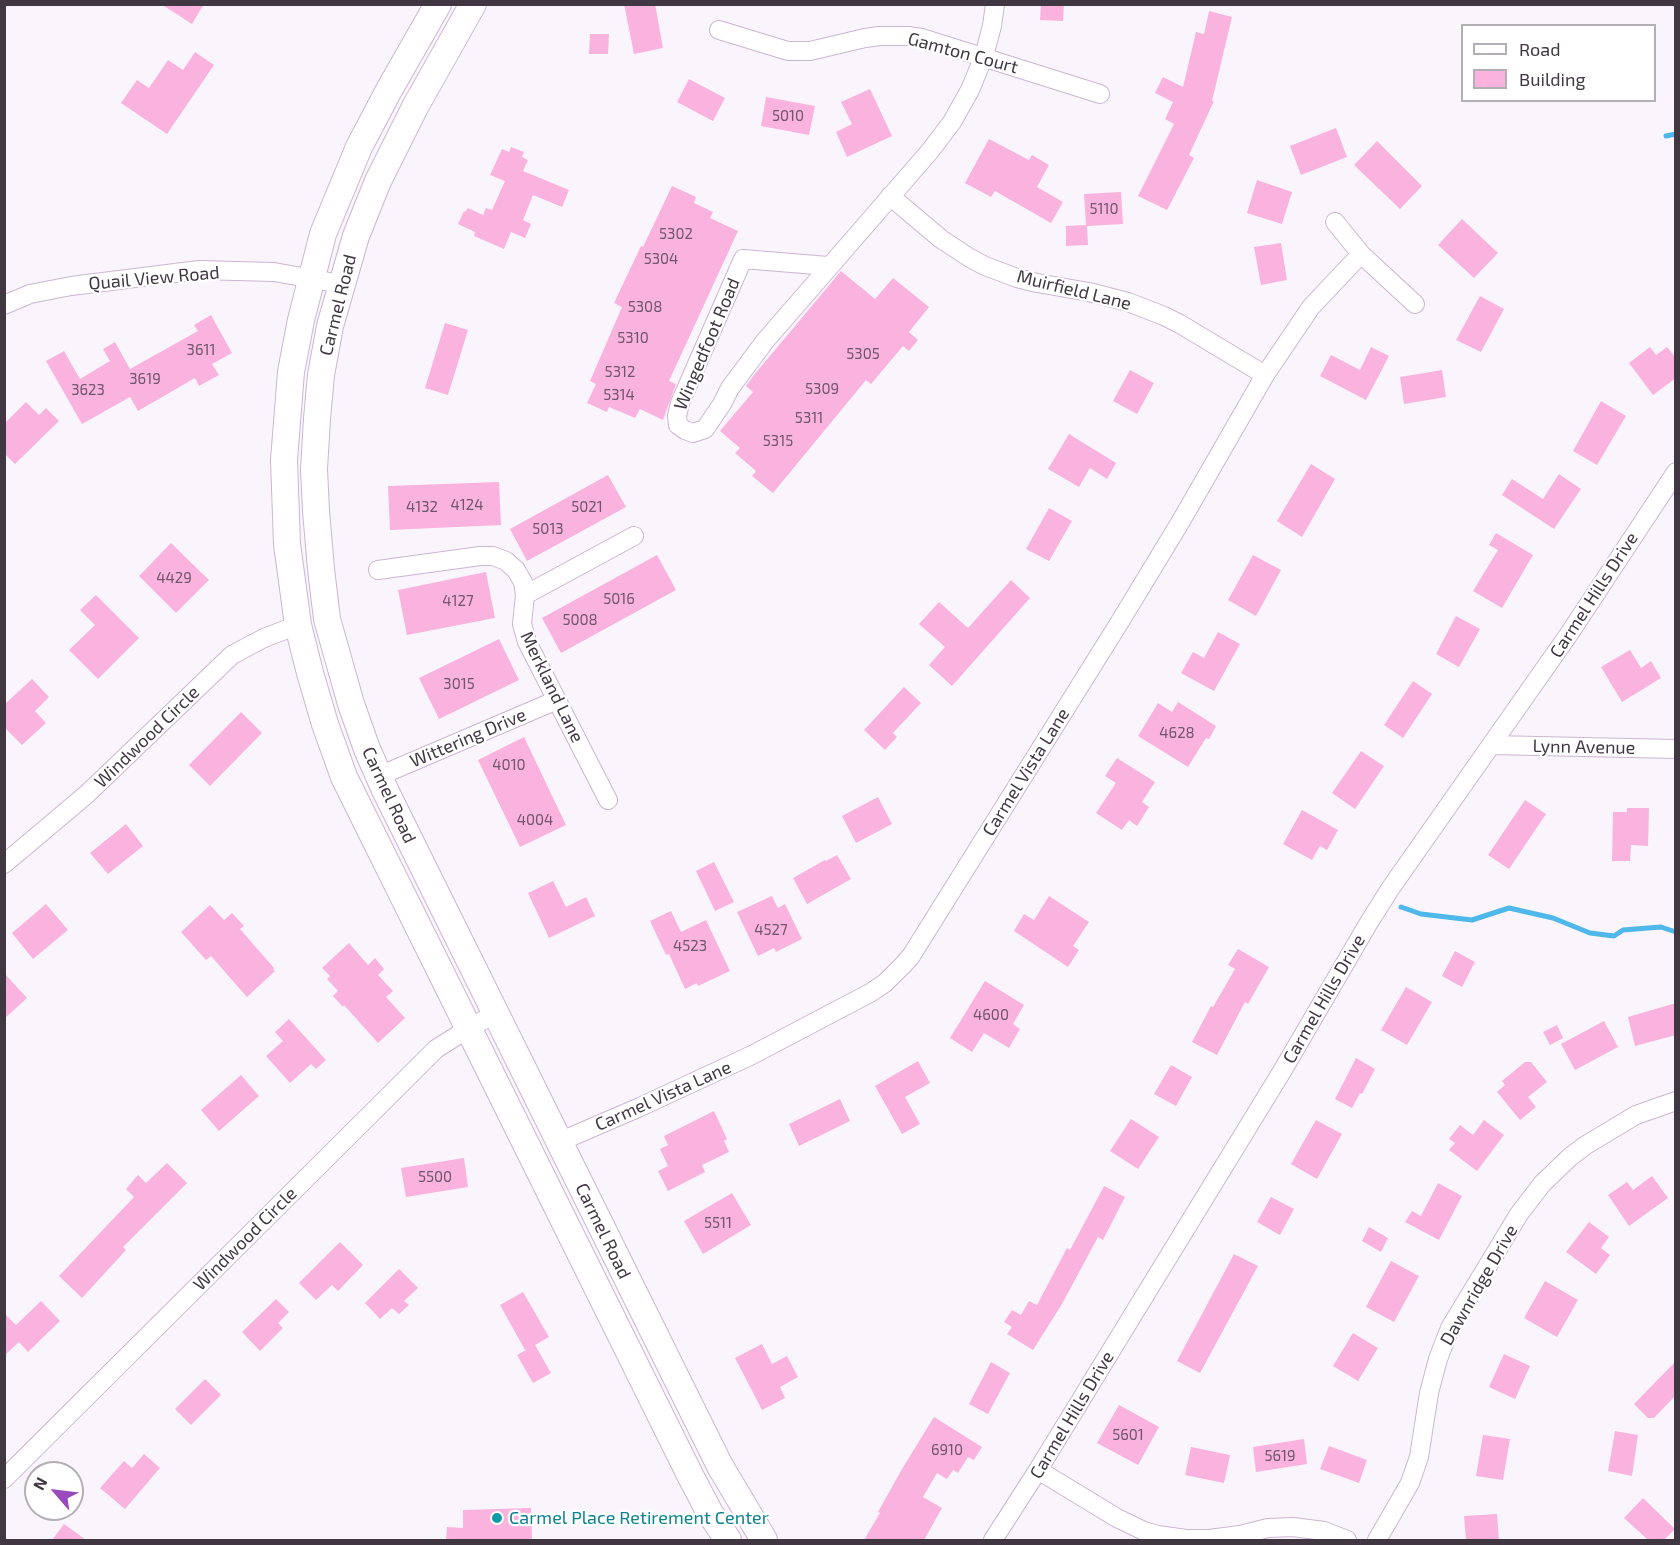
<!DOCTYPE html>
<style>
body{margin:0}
#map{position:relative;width:1680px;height:1545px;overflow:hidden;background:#faf5fc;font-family:"Exo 2",sans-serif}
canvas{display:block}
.frame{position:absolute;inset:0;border:6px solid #413743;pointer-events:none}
.legend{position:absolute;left:1461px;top:24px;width:195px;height:78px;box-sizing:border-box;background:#fff;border:2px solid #b3afb4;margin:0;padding:8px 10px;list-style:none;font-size:18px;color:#413743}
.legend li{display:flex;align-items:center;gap:12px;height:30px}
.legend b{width:30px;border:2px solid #b3afb4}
.north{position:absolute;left:24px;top:1461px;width:60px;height:60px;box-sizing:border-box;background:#fff;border:2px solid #b3afb4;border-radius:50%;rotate:298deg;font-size:16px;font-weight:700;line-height:24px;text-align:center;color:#413743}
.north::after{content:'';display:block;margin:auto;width:21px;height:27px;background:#9a4bbb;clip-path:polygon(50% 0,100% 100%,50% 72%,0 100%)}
</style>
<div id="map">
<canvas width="1680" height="1545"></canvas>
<div class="frame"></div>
<ul class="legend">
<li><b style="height:8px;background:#fff"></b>Road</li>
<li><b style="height:16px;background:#f9b3de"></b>Building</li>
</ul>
<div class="north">N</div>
</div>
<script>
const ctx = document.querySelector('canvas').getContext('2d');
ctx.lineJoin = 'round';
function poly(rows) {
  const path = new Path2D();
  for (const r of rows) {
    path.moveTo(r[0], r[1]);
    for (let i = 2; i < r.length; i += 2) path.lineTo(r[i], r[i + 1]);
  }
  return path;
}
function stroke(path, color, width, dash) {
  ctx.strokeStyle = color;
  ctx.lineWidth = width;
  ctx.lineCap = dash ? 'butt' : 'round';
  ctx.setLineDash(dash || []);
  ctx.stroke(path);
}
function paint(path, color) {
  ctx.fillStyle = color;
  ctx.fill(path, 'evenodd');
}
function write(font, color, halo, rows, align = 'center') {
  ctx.font = font + ' "Exo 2",sans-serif';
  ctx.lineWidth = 4.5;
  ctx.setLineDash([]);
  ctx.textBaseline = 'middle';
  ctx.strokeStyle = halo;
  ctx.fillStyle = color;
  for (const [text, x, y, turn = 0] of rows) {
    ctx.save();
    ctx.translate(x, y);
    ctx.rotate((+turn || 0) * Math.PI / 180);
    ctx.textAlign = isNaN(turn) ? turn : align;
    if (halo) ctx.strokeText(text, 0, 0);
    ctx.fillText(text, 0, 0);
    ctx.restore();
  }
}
const stream = poly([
 [1666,136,1676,134],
 [1401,907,1421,914,1472,920,1509,908,1553,918,1590,933,1614,936,1623,930,1661,927,1676,932]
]);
const building = poly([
 [161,4,204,4,192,24],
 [624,4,655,4,663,48,634,54],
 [1041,4,1064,4,1063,21,1040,20],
 [1209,11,1232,17,1212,101,1214,101,1189,155,1194,158,1167,210,1138,196,1174,124,1165,119,1173,102,1155,93,1163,77,1183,87,1196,32,1204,34],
 [590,34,609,34,608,54,589,54],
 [195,52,214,65,167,134,121,103,137,80,149,88,168,60,183,70],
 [689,79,725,98,713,121,677,102],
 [870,89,892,136,847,157,836,132,852,124,841,102],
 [766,97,815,106,809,135,761,126],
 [1336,128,1347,157,1301,175,1290,146],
 [989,139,1029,160,1032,155,1049,165,1037,187,1063,202,1051,223,995,191,991,197,965,183],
 [1377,141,1422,186,1400,209,1354,165],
 [511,147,524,152,522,157,528,160,523,171,569,190,562,207,533,195,523,220,531,224,525,238,511,232,504,249,474,236,475,232,458,224,464,211,465,212,468,208,483,215,486,208,492,210,505,181,490,175,502,149,509,152],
 [1257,180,1292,192,1282,224,1247,213],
 [672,186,696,197,694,203,713,212,710,218,738,231,669,381,676,384,663,420,640,409,635,418,609,407,607,412,587,403,596,384,590,381,622,307,614,303,641,246,643,247],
 [1121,192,1123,224,1087,226,1088,245,1066,246,1066,226,1086,225,1084,194],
 [1462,219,1498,253,1474,278,1438,245],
 [1281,243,1287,280,1261,285,1254,247],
 [841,271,875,299,893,278,929,307,909,332,918,340,909,351,903,346,871,384,866,380,773,493,752,476,756,471,735,453,740,448,720,431,753,392,746,386,754,375],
 [1480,296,1504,309,1481,352,1456,340],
 [211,315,232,353,212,364,219,375,199,386,195,378,138,411,130,397,82,424,46,361,64,351,80,379,110,361,103,349,115,342,130,369,198,331,194,325],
 [445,323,468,330,448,395,425,388],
 [1371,347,1389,356,1366,400,1320,376,1331,355,1360,370],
 [1650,347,1656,355,1667,347,1676,358,1676,378,1653,395,1629,363],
 [1130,370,1154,383,1137,414,1113,401],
 [1442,370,1446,397,1404,404,1400,377],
 [1601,401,1626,416,1597,465,1573,451],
 [26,402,39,415,46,408,59,421,15,464,4,453,4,424],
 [1069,434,1116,463,1107,479,1090,468,1079,487,1048,469],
 [1311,464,1335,479,1302,537,1277,521],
 [1559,474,1581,489,1554,529,1502,495,1512,479,1543,499],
 [608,475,626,507,527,561,510,529],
 [499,482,501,525,390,530,388,486],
 [1049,508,1072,521,1049,561,1026,549],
 [1496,533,1533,555,1502,608,1473,591,1498,550,1489,545],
 [171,543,209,580,176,613,139,576],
 [657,555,676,590,561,653,542,618],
 [1253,555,1281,570,1256,616,1228,600],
 [486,572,495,618,407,635,398,590],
 [1011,580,1030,598,952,686,929,665,945,647,919,624,939,602,968,628],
 [96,595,139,638,98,679,69,650,95,625,80,610],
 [1456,616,1480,629,1459,667,1436,654],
 [1218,632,1240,644,1214,691,1181,673,1193,652,1204,658],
 [499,639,519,680,439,719,419,678],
 [1630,650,1641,668,1651,661,1661,678,1622,702,1601,667],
 [32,679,49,697,35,711,46,723,22,745,4,727,4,705],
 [1413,681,1432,694,1403,738,1384,725],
 [904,687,921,703,893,733,897,737,885,750,864,730],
 [1178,702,1216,726,1209,739,1206,738,1188,767,1138,736,1158,703,1172,712],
 [241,712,262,733,210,786,189,765],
 [524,737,566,825,520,847,478,760],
 [1361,751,1384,766,1355,809,1332,793],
 [1117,758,1155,782,1142,802,1149,807,1137,826,1129,820,1122,830,1096,813,1116,783,1105,776],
 [878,797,892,824,856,843,842,816],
 [1525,800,1546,814,1509,869,1488,855],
 [1627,808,1649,808,1648,846,1631,845,1630,861,1612,861,1613,812,1627,812],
 [1302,810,1338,830,1327,850,1320,846,1312,860,1283,844],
 [126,824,143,846,108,874,90,853],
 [837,855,851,879,807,904,793,878,825,860,826,861],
 [714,862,734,902,715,911,696,871],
 [553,881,566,907,586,897,595,916,549,938,528,893],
 [772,896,778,908,785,904,802,939,776,952,774,948,758,956,737,912],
 [1049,896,1089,922,1073,946,1079,950,1068,967,1014,931,1024,914,1034,920],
 [46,904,68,930,33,959,12,933],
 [210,905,224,920,232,913,244,926,240,929,274,968,273,969,275,971,247,997,211,956,206,960,181,932],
 [671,911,681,932,706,920,730,971,698,986,697,983,685,989,669,954,666,955,650,921],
 [349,943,368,965,375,958,384,969,378,975,393,991,386,997,405,1018,378,1043,344,1005,343,1007,333,996,338,991,327,979,330,976,322,968],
 [1238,949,1269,967,1248,1004,1245,1002,1217,1055,1192,1042,1211,1006,1213,1007,1235,969,1228,965],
 [1455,951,1475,962,1462,987,1442,976],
 [4,973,27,998,4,1019],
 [985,981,1024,1005,1013,1024,1020,1029,1009,1048,984,1033,972,1052,950,1038],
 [1406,987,1432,1002,1407,1045,1381,1030],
 [1676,1003,1676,1035,1635,1046,1628,1017],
 [289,1019,326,1060,316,1069,311,1064,290,1083,266,1056,283,1041,275,1032],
 [1604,1021,1618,1047,1575,1070,1561,1044],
 [1557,1025,1563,1038,1550,1045,1543,1032],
 [1356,1058,1375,1069,1362,1094,1360,1093,1352,1108,1335,1099],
 [918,1061,930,1083,905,1097,920,1124,902,1134,875,1086],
 [1525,1062,1531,1062,1547,1082,1528,1097,1536,1107,1520,1120,1497,1092,1505,1085,1502,1081],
 [1171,1065,1192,1077,1176,1106,1154,1094],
 [241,1075,259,1096,219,1131,201,1110],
 [840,1099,850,1121,799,1146,789,1124],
 [714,1111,727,1139,724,1141,729,1152,702,1165,705,1172,668,1191,658,1171,668,1166,660,1149,668,1145,664,1136],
 [1131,1119,1159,1137,1138,1169,1110,1151],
 [1316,1120,1342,1134,1317,1179,1291,1164],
 [1484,1120,1504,1135,1477,1171,1449,1150,1455,1143,1449,1139,1460,1125,1473,1135],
 [464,1158,468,1187,406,1197,401,1168],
 [167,1163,187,1183,123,1247,126,1250,82,1298,59,1276,134,1197,126,1189,138,1175,146,1183],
 [1652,1176,1668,1198,1629,1226,1608,1195,1627,1182,1633,1190],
 [1438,1183,1462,1196,1439,1240,1405,1222,1412,1211,1421,1216],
 [1104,1186,1125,1197,1103,1240,1098,1237,1062,1304,1033,1350,1007,1334,1012,1327,1004,1322,1012,1310,1021,1315,1029,1301,1037,1305,1067,1248,1070,1250],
 [732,1193,751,1225,703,1254,684,1221],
 [1271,1197,1294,1209,1280,1235,1257,1222],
 [1589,1222,1609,1237,1601,1248,1610,1255,1596,1274,1566,1252],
 [1369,1227,1388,1238,1381,1252,1362,1241],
 [340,1242,363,1265,338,1291,332,1285,316,1300,299,1283],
 [1234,1254,1258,1266,1200,1373,1177,1361],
 [1391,1261,1419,1276,1394,1322,1366,1307],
 [399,1269,418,1288,404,1301,409,1305,399,1314,392,1308,380,1319,365,1303],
 [1545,1281,1578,1300,1557,1337,1524,1318],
 [523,1292,549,1337,535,1345,551,1373,533,1383,517,1355,526,1350,525,1350,500,1305],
 [276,1299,289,1312,278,1323,283,1328,260,1351,242,1332],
 [41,1301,60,1321,28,1352,19,1342,4,1356,4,1313,16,1325],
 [1353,1333,1378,1348,1358,1381,1333,1366],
 [762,1344,772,1364,787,1356,798,1377,780,1387,785,1398,762,1410,735,1358],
 [1504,1354,1530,1366,1515,1399,1489,1387],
 [1676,1361,1676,1395,1654,1418,1648,1418,1634,1404],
 [991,1362,1010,1373,988,1414,969,1404],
 [205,1379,221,1395,191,1425,175,1409],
 [1119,1405,1159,1427,1138,1465,1097,1443],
 [934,1417,982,1447,974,1460,968,1457,958,1473,953,1470,947,1479,937,1473,923,1497,942,1508,924,1540,864,1540,880,1513,878,1512,902,1469],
 [1615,1431,1638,1435,1632,1476,1608,1471],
 [1483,1435,1510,1439,1503,1480,1476,1476],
 [1304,1439,1307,1464,1256,1472,1253,1447],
 [1329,1446,1367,1460,1359,1483,1320,1469],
 [1191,1447,1230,1455,1224,1483,1185,1475],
 [144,1454,160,1468,125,1509,100,1488,124,1461,132,1468],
 [1643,1498,1675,1529,1664,1540,1648,1540,1624,1518],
 [531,1508,532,1540,446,1540,447,1527,463,1528,463,1510],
 [1497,1514,1499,1540,1466,1540,1464,1516],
 [64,1524,86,1540,52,1540]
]);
const minor = poly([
 [719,30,788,51,810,51,865,38,879,36,908,36,922,38,1100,94],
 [890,196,941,239,970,258,985,266,1017,278,1037,283,1089,292,1128,302,1164,316,1180,324,1265,375],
 [1335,222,1361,254,1415,304],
 [828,266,743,259,680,403,677,416,678,425,685,430,693,433,705,429,722,404,730,388,765,341,930,151,952,122,970,90,984,56,992,26,995,4],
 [4,305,30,294,71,286,199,270,274,272,341,284],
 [378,570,480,556,493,556,506,561,516,570,523,582,525,595,522,624,527,642,608,800],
 [525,595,634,536],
 [1492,745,1676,749],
 [379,776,557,700],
 [4,864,87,794,232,655,264,638,298,625],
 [559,1142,640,1107,752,1055,870,993,885,983,903,965,911,956,1121,620,1181,521,1265,375,1311,307,1361,254],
 [1038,1470,1117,1518,1144,1531,1158,1535,1186,1539,1209,1539,1240,1535,1268,1528,1293,1527,1324,1531,1347,1540],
 [4,1479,436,1049,469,1028,495,1014],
 [993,1540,1038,1470,1284,1068,1368,924,1390,889,1569,634,1676,472],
 [1377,1540,1410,1483,1419,1457,1429,1393,1438,1359,1450,1328,1519,1214,1542,1184,1570,1157,1586,1145,1636,1115,1676,1101]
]);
const secondary = poly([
 [438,4,389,90,359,147,323,234,301,320,291,372,284,460,287,544,298,625,310,673,325,724,344,777,691,1477,710,1513,728,1540],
 [473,4,415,107,378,181,356,236,330,326,321,375,317,419,314,469,316,511,321,569,327,619,351,704,367,749,385,790,720,1466,764,1540]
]);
const markers = [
 [497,1518,6,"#0f9aa8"]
];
const numberNames = [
 ["5010",788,116],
 ["5110",1104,209],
 ["5302",676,234],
 ["5304",661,259],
 ["5308",645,307],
 ["5310",633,338],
 ["3611",201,350],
 ["5305",863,354],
 ["5312",620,372],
 ["3619",145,379],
 ["5309",822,389],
 ["3623",88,390],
 ["5314",619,395],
 ["5311",809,418],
 ["5315",778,441],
 ["4124",467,505],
 ["4132",422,507],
 ["5021",587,507],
 ["5013",548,529],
 ["4429",174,578],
 ["5016",619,599],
 ["4127",458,601],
 ["5008",580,620],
 ["3015",459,684],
 ["4628",1177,733],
 ["4010",509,765],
 ["4004",535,820],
 ["4527",771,930],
 ["4523",690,946],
 ["4600",991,1015],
 ["5500",435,1177],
 ["5511",718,1223],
 ["5601",1128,1435],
 ["6910",947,1450],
 ["5619",1280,1456]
];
const streetNames = [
 ["Gamton Court",963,53,15],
 ["Quail View Road",154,278,-5],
 ["Muirfield Lane",1074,290,14],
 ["Carmel Road",338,305,-76],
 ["Wingedfoot Road",707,344,-67],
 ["Carmel Hills Drive",1594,595,-57],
 ["Merkland Lane",552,687,64],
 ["Windwood Circle",147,737,-44],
 ["Wittering Drive",468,738,-23],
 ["Lynn Avenue",1584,747,1],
 ["Carmel Vista Lane",1026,772,-58],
 ["Carmel Road",389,795,65],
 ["Carmel Hills Drive",1324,999,-60],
 ["Carmel Vista Lane",663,1096,-24],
 ["Carmel Road",603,1231,64],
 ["Windwood Circle",245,1239,-45],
 ["Dawnridge Drive",1479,1285,-60],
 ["Carmel Hills Drive",1072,1415,-59]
];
const cultureNames = [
 ["Carmel Place Retirement Center",509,1518]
];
stroke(stream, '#4eb8ea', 5);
paint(building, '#f9b3de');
stroke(minor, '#ccb5d3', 20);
stroke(secondary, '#ccb5d3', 28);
stroke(minor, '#fff', 18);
stroke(secondary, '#fff', 26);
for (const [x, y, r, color] of markers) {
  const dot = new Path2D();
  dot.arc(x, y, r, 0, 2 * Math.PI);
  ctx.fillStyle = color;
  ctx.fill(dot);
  stroke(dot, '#fff', 2);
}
write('15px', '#6f566a', null, numberNames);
write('18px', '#413743', '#fff', streetNames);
write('18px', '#0d838f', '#fff', cultureNames, 'left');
</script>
